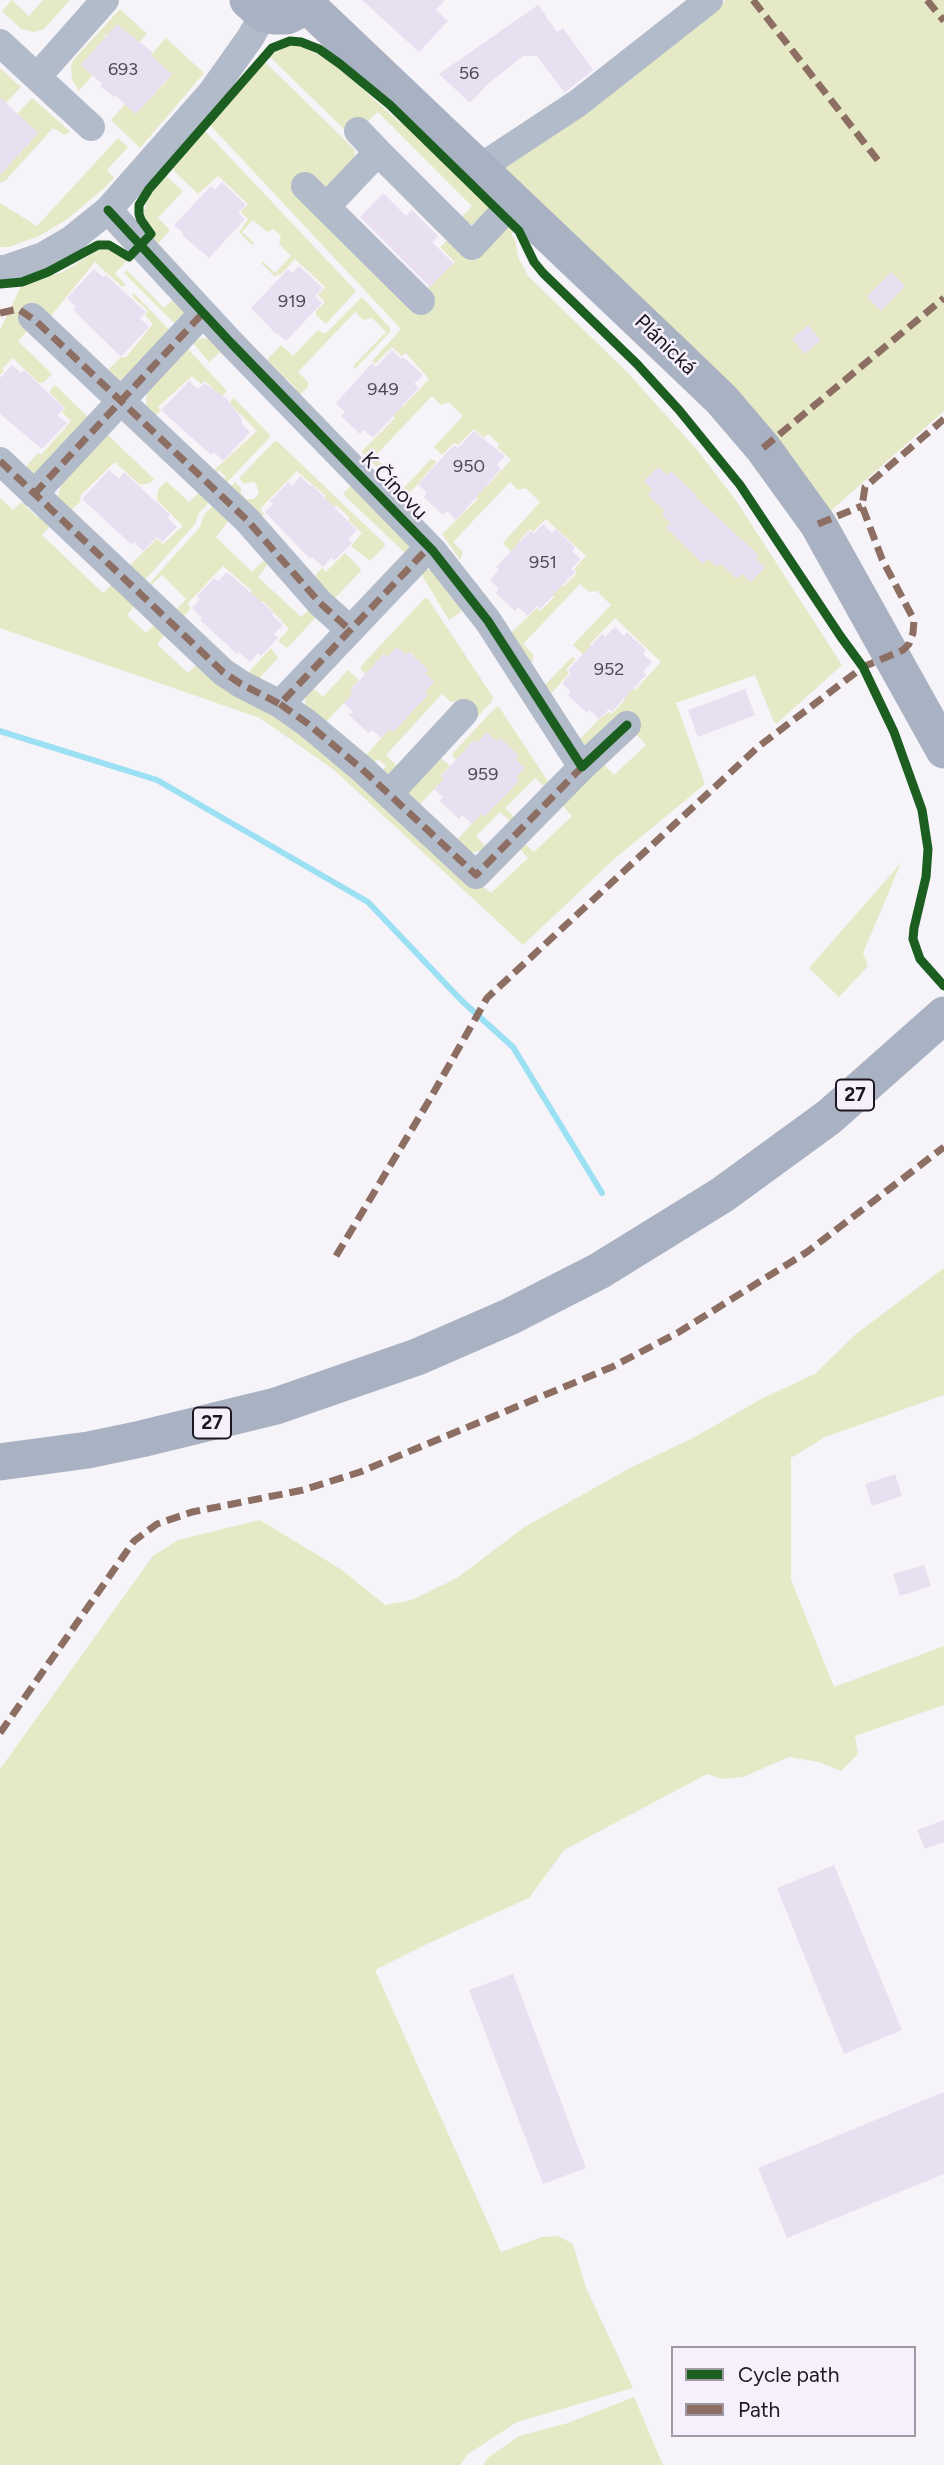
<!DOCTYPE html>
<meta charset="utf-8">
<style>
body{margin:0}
#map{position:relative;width:944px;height:2465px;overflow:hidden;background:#f6f3f9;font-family:Figtree,sans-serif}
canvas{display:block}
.legend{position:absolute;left:671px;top:2346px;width:245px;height:91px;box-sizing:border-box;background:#f6f0fc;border:2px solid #9f99a4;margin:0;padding:9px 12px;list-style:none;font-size:21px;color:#1c1721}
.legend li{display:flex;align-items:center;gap:14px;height:35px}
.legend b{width:35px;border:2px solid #9f99a4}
</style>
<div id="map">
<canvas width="944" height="2465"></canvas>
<ul class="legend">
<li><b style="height:9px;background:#1b5e20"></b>Cycle path</li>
<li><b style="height:9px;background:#8d6e63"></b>Path</li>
</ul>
</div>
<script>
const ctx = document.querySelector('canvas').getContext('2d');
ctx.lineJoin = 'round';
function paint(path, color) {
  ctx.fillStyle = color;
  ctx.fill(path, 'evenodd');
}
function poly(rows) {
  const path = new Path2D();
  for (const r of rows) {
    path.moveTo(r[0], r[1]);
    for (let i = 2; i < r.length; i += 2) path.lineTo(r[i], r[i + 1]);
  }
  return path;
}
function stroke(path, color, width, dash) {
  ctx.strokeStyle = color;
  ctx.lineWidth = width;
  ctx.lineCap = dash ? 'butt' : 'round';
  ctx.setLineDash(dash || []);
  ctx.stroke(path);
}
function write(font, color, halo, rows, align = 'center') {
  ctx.font = font + ' Figtree,sans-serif';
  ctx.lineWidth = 5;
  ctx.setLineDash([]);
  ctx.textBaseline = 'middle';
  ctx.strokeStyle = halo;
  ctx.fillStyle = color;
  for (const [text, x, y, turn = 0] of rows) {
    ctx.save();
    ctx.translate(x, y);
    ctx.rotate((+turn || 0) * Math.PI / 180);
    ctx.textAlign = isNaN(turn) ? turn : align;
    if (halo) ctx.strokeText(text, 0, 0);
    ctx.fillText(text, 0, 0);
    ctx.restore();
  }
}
const green = poly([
 [12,0,29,16,43,0,70,0,44,29,34,32,21,29,2,11],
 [726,0,944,0,944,411,827,514,494,173],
 [120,9,147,34,137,45,104,34,106,37,99,45,96,43,98,46,81,65,93,75,79,91,72,80,71,65,75,58],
 [166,38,204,73,140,148,111,120,125,104,136,114,153,95,156,97,154,94,161,86,164,88,162,86,172,74,149,57],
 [292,45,301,46,326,59,356,83,400,123,409,115,489,192,491,208,472,225,461,218,472,206,378,112,351,136,269,56,285,47],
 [265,62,355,150,354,158,333,186,324,187,427,289,455,262,440,247,451,236,476,261,507,224,513,230,511,235,515,239,518,257,528,276,627,372,698,451,737,502,842,665,776,724,773,720,755,675,676,703,705,784,613,860,523,945,334,770,260,718,0,628,0,498,13,510,21,502,38,518,43,514,51,525,42,535,103,593,113,583,137,603,127,615,146,633,156,623,167,632,157,644,188,673,198,663,256,699,491,893,528,858,517,846,522,841,534,852,572,816,562,805,604,765,614,775,646,745,636,734,587,748,580,739,598,720,609,712,612,714,625,700,620,693,628,684,635,690,661,662,615,618,590,644,593,648,585,656,573,645,611,605,597,591,589,592,580,584,523,644,533,654,533,661,529,663,510,634,537,608,540,611,554,597,548,590,556,581,563,587,577,573,574,569,586,556,546,519,533,532,530,529,519,541,522,545,513,554,503,543,540,502,526,488,518,490,510,482,453,542,463,552,460,560,442,534,478,499,474,495,483,485,486,487,511,460,497,447,499,444,488,434,484,438,474,429,458,445,454,443,442,455,434,447,463,416,448,402,441,405,432,396,375,456,384,466,383,473,361,452,395,418,392,413,400,404,403,407,429,379,406,353,401,356,392,347,375,364,372,361,401,329,210,125],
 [0,68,21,87,4,105,0,101],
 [32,98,71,132,64,135,53,128,6,180,0,183,0,171,19,154,22,156,20,153,27,145,30,147,28,144,38,133,16,115],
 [205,131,356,291,326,324,316,315,316,311,325,302,318,295,325,287,295,259,280,275,278,274,275,277,261,263,263,262,275,273,291,256,279,244,281,236,273,229,267,232,253,220,242,232,254,243,252,245,239,232,248,219,241,212,248,204,218,176,198,194,174,171,174,167],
 [118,138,128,147,107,170,114,178,103,189,66,220,39,236,9,247,0,247,0,203,37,226],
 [166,176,183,191,158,218,170,230,156,246,151,240,155,234,145,219,144,211,148,198],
 [98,250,111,250,127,261,115,273,126,285,122,287,95,262,49,318,29,329,18,341,52,374,43,383,39,383,13,358,2,369,4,371,0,375,0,330,21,286,63,272],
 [127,270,164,308,175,298,185,309,179,328,124,273],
 [133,292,173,334,127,379,119,380,113,378,108,370,121,357,126,357,153,324,145,315,148,311,133,297],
 [362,297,390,328,390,332,355,369,353,366,386,332,372,318,363,320,355,312,298,372,308,382,308,387,296,398,292,393,296,388,286,378,282,381,265,362,281,345,293,356,318,330,325,334],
 [209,338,222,350,209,362,193,343,199,339],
 [188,349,227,391,223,395,220,395,205,381,201,384,192,376,158,407,161,410,154,417,146,406,147,392],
 [55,385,92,421,38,477,27,470,27,465,38,453,41,455,71,421,62,412,65,408,50,393,50,390],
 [234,398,270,435,269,438,220,490,217,487,226,477,219,470,214,474,213,471,257,431,231,405,230,402],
 [107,434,154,479,150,483,140,485,115,462,81,495,80,502,71,510,60,501,58,495,62,482],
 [277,441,384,543,385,546,370,561,351,546,362,533,348,520,350,518,336,505,331,510,322,501,326,496,297,471,260,509,264,514,256,522,224,494,235,482,241,488,241,493,246,499,254,499,257,496,259,492,256,484,252,482,244,484,239,478,274,442],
 [431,459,436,461,435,464,407,496,401,491],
 [166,481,189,502,199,492,212,499,199,513,195,524,144,581,130,566,131,564,157,539,163,544,183,526,157,500,158,490],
 [354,482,410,543,407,555,343,494],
 [215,503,229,520,216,537,252,572,263,561,268,564,258,577,301,617,312,607,320,613,287,648,278,641,289,629,263,601,258,606,248,596,252,591,223,566,187,604,191,608,183,617,176,610,186,599,162,575,150,586,147,586,200,527,204,515],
 [345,553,360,568,361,571,330,603,314,577,322,568,326,572],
 [425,570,430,570,461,609,461,612,449,620,420,572],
 [425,598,428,599,493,697,492,701,445,752,459,700,451,702,442,694,386,755,397,766,389,778,381,773,386,766,378,759,373,765,365,756,390,729,394,731,405,720,410,701,417,707,428,695,425,692,434,682,425,673,428,670,410,652,406,655,397,647,387,657,384,654,375,663,378,667,368,677,361,669,361,666],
 [271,648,278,658,255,683,247,674],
 [572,657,576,659,566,670,569,673,551,694,545,685],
 [348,670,359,680,350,689,353,693,326,722,306,710,305,697,312,687,323,697],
 [496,707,499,707,551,786,546,788,535,778,505,808,516,819,512,823,500,812,476,836,487,848,475,852,469,852,457,840,481,814,484,817,507,793,518,781,516,777,524,768,515,759,518,755,500,738,496,741,487,733,477,743,474,740,465,749,468,753,459,763,453,757,453,753],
 [436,754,450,766,441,775,444,779,419,805,403,789],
 [901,863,863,953,868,966,839,997,809,968],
 [944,1268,944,1395,825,1437,791,1458,791,1580,834,1687,944,1646,944,1705,855,1736,858,1754,841,1771,819,1762,789,1757,743,1777,722,1779,707,1774,564,1850,529,1898,429,1943,375,1970,501,2252,542,2237,558,2236,573,2244,586,2288,633,2388,517,2422,468,2454,460,2465,0,2465,0,1769,153,1556,178,1540,260,1520,342,1570,385,1605,412,1600,457,1578,523,1528,630,1468,693,1438,763,1398,815,1374,856,1334],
 [634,2397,663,2465,483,2465,489,2457,519,2436,568,2423]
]);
const stream = poly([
 [0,731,157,780,368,902,462,1001,513,1047,602,1193]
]);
const building = poly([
 [362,0,445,0,436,10,448,21,419,52],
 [538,5,557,32,563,28,593,70,568,90,564,92,537,56,523,56,489,83,470,103,439,74],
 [117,24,153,53,151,55,172,74,136,114,115,95,114,97,100,86,102,84,81,65],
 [0,97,38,133,0,175],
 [222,182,246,205,238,213,245,219,209,258,182,235,183,233,174,225,211,186,215,190],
 [383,193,406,216,412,210,438,236,432,242,453,263,430,287,360,217],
 [299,266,323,288,315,296,322,303,286,341,277,333,276,334,251,308,288,269,292,273],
 [94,269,103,277,106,275,146,312,140,318,149,327,121,357,73,310,76,307,67,298],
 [891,272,905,286,881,311,867,297],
 [808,325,821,340,805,354,792,339],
 [392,350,401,359,403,357,423,375,414,384,419,388,373,438,364,430,360,434,341,416,345,412,336,403,372,363,376,367],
 [12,365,21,373,24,370,64,408,57,415,67,423,42,449,0,414,0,378],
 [189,381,198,389,204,383,226,398,243,421,241,423,250,432,223,461,214,452,211,455,161,410],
 [474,431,505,456,497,465,501,469,456,520,447,511,443,515,424,497,427,493,418,484,454,445,458,448],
 [658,467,667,475,671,471,697,496,695,497,759,555,756,559,765,567,751,582,742,574,737,579,720,563,717,567,708,559,703,564,666,528,670,523,662,515,665,511,648,495,653,490,644,481],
 [109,470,119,479,124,472,170,515,168,518,177,527,162,542,157,537,143,551,134,542,132,545,82,499],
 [300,476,311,486,312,485,357,530,348,539,352,543,334,561,331,558,323,567,312,557,310,559,265,512,273,504,270,501,288,482,292,486],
 [543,524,552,533,556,529,575,547,572,551,581,559,571,569,575,572,540,609,537,606,528,616,518,607,515,611,496,593,499,589,490,580,499,570,496,567,530,531,534,534],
 [227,572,274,613,272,615,283,625,274,634,278,638,261,656,258,653,250,662,239,652,237,654,200,620,202,618,192,608,200,599,197,596,214,578,218,581],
 [615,627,624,636,627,632,646,650,643,654,652,662,643,672,646,675,618,705,612,712,609,709,599,719,590,710,587,713,568,695,571,692,562,683,571,673,568,670,602,634,605,637],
 [397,647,406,655,409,652,428,670,425,673,434,682,425,692,428,695,393,732,390,729,381,738,372,730,368,733,349,715,353,712,344,703,353,693,350,690,370,669,384,654,387,657],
 [745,689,755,715,698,737,688,710],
 [487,732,496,741,500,738,519,756,515,759,525,768,516,777,519,781,510,790,484,817,481,814,472,824,462,815,459,819,440,801,443,797,434,789,444,779,441,776,474,740,477,743],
 [895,1474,902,1496,872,1506,865,1484],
 [924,1565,931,1586,900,1596,893,1574],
 [944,1820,944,1842,925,1849,917,1830],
 [834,1865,902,2030,844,2054,777,1888],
 [513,1974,586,2168,543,2184,469,1990],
 [944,2092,944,2174,787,2238,758,2168]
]);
const minor = poly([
 [0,43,91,127],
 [37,77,105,0],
 [358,131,378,152],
 [478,169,578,103,709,0],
 [305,186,326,207],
 [108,210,231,343,433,551,488,621,582,767,627,725],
 [0,269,5,269,43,256,72,239,108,210,211,93,250,38,264,14],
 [421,301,326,207,378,152,472,246,513,202],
 [32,317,247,520,320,603,350,630],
 [0,461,223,672,241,684,280,704,429,547],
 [34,494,203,313],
 [280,704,307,723,362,769,476,875,582,767],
 [389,794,464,713]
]);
const major = poly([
 [248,0,264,14,275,16,287,16,297,11,309,0],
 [306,4,671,351,722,400,763,448,818,524,944,750],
 [0,1462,88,1450,141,1439,276,1406,417,1357,509,1317,599,1271,722,1195,829,1117,944,1015]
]);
const quiet = poly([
 [753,0,880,163],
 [927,0,944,21],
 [0,313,18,309,36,321,247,520,320,603,350,630],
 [763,448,944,298],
 [0,461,223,672,241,684,280,704,429,547],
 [34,494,203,313],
 [818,524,862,506],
 [280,704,307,723,362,769,476,875,582,767],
 [336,1256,430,1099,487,998,758,747,863,667,903,650,909,644,913,633,914,620,882,559,862,506,865,487,944,419],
 [0,1733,134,1541,157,1524,192,1512,303,1490,360,1472,612,1367,679,1332,807,1252,944,1147]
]);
const cycleway = poly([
 [108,210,231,343,433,551,488,621,582,767,627,725],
 [0,284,22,282,48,272,98,245,109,245,129,257,151,234,141,220,139,214,139,205,149,189,272,48,290,41,301,42,319,49,340,64,390,105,519,231,534,262,543,273,637,364,679,410,740,485,841,637,863,667,894,732,922,810,928,849,926,877,914,928,913,939,920,959,944,986]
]);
const numberNames = [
 ["693",123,70],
 ["56",469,74],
 ["919",292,302],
 ["949",383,390],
 ["950",469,467],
 ["951",543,563],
 ["952",609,670],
 ["959",483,775]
];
const shields = [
 [855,1095,38],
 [212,1423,38]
];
const shieldNames = [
 ["27",855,1095],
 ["27",212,1423]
];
const streetNames = [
 ["Plánická",665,345,44],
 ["K Čínovu",394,486,46]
];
paint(green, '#e5e9c6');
stroke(stream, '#9ce0f3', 6);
paint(building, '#e8e0f0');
stroke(minor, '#b2bbc9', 28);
stroke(major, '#a9b2c2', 37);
stroke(quiet, '#8d6e63', 7, [14, 7]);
stroke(cycleway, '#1b5e20', 9);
write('18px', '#4f4955', null, numberNames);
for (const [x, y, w] of shields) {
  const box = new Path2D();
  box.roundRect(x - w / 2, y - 15.5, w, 31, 5);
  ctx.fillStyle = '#f6f0fc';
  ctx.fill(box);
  stroke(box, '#1c1721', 2);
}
write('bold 19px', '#1c1721', null, shieldNames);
write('21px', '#1c1721', '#f6f0fc', streetNames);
</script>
